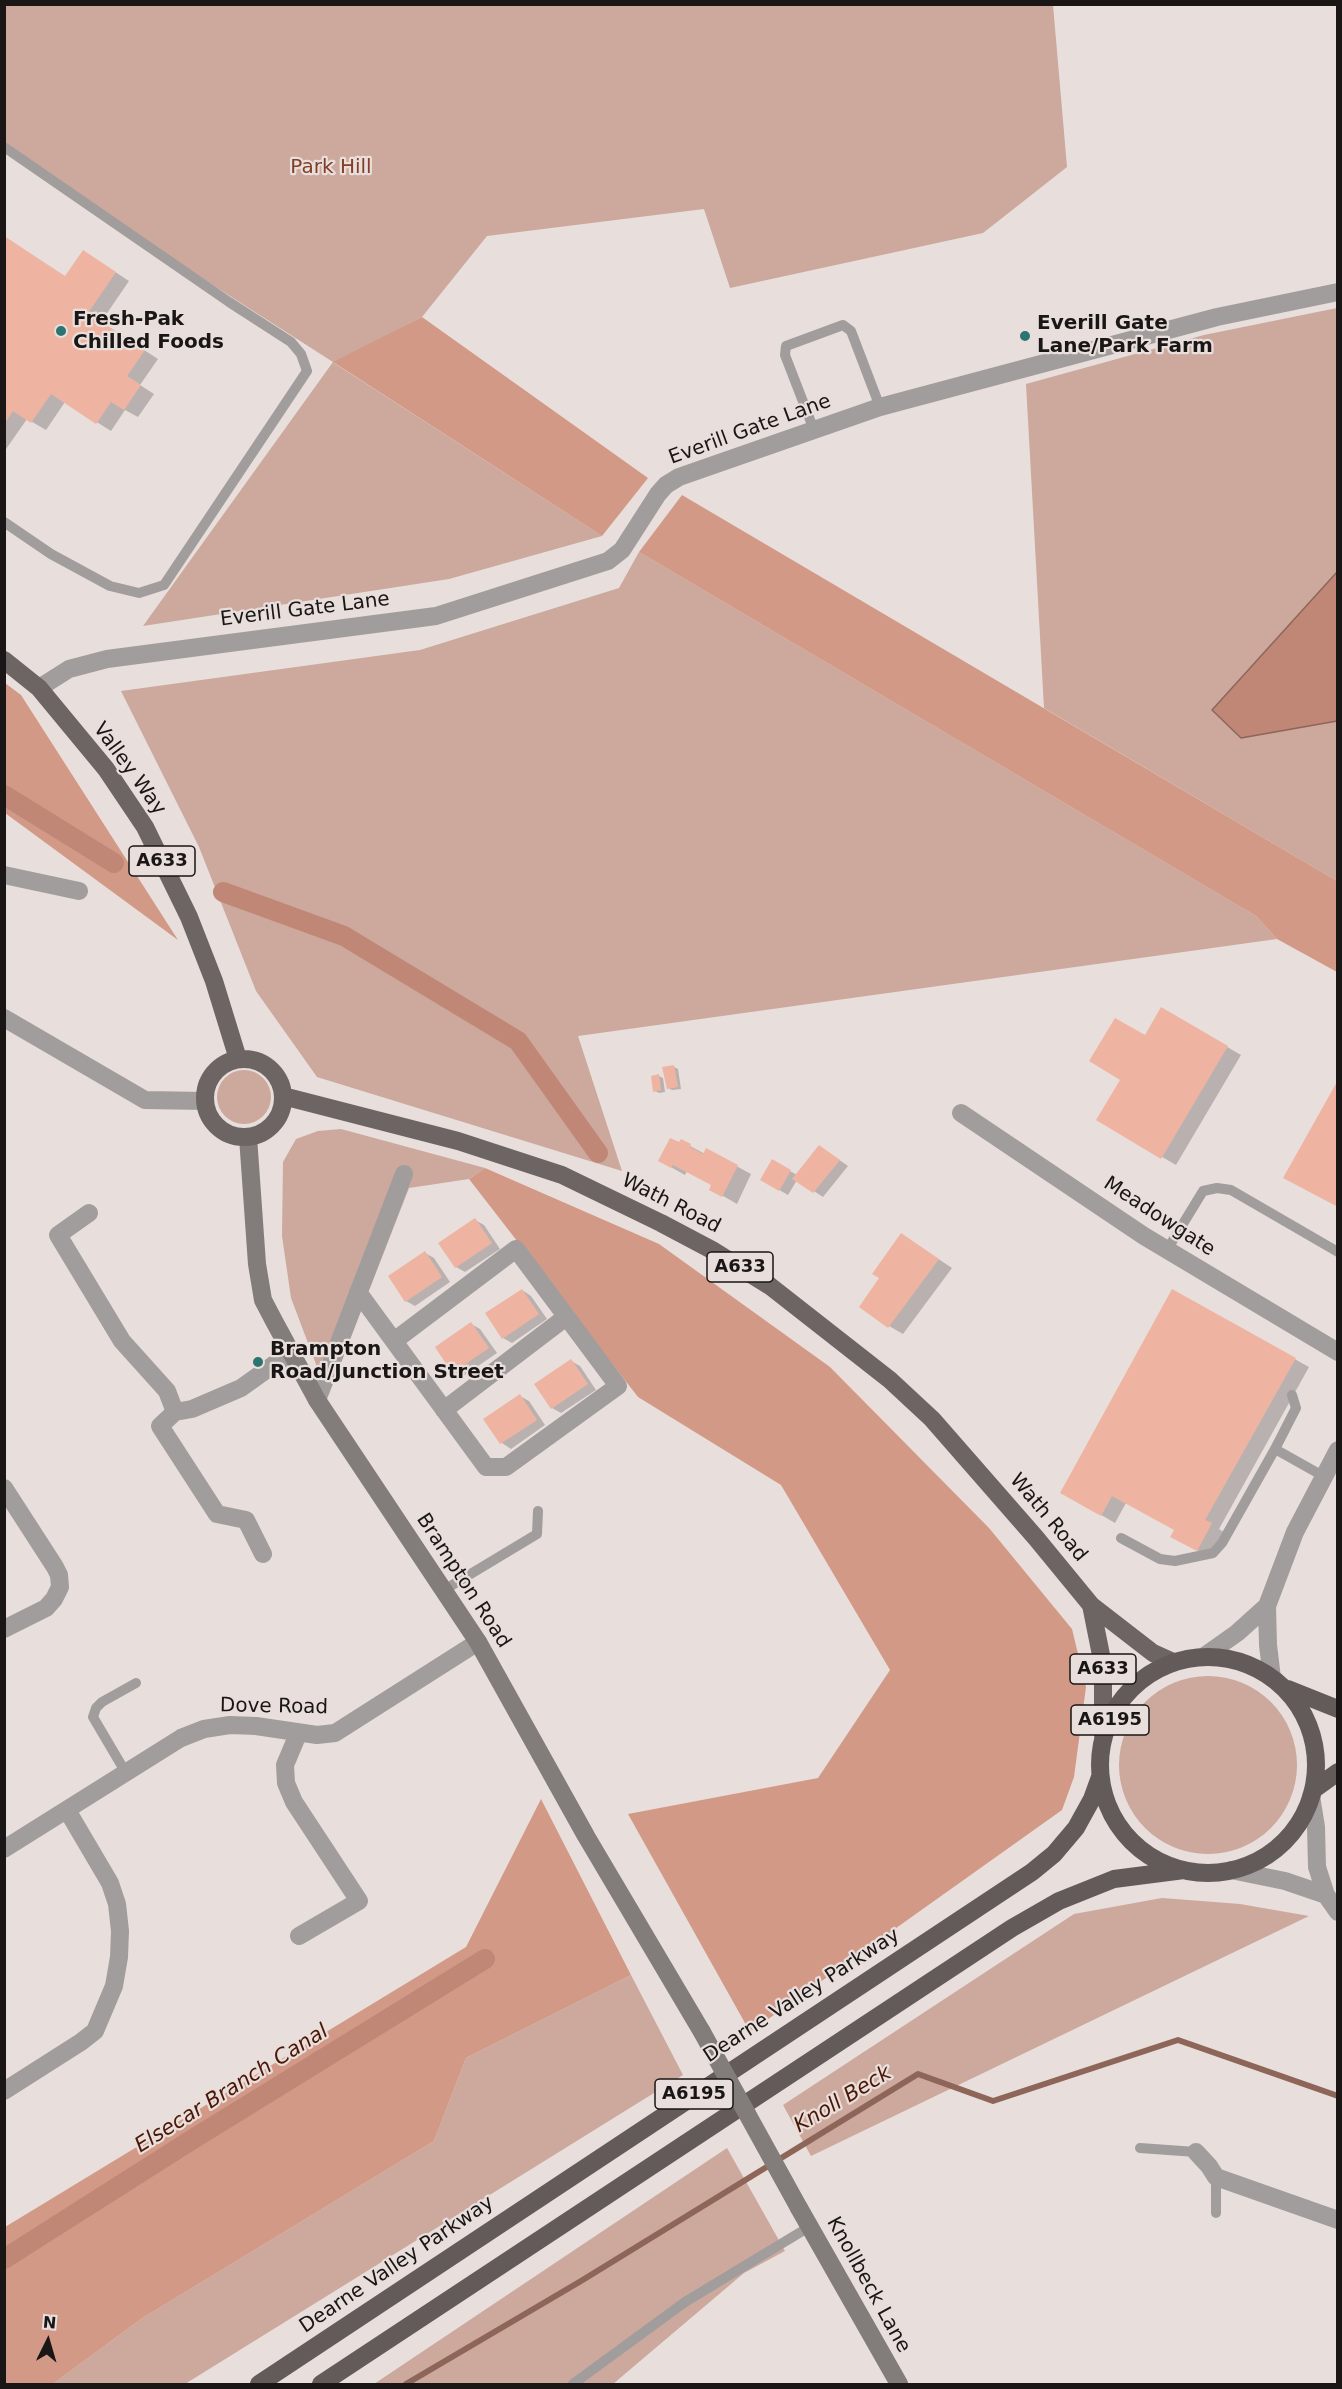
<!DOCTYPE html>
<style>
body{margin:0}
#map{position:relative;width:1342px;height:2389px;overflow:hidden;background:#e8dedb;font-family:"DejaVu Sans",sans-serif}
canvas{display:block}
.frame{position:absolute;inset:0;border:6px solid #191615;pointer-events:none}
.north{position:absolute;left:18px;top:2311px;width:60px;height:60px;-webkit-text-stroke:4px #e8dedb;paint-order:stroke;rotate:5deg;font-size:16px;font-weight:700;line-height:24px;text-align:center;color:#191615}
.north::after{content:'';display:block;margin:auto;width:21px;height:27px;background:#191615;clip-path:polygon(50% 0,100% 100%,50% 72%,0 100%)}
</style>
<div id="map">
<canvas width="1342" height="2389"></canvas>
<div class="frame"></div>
<div class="north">N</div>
</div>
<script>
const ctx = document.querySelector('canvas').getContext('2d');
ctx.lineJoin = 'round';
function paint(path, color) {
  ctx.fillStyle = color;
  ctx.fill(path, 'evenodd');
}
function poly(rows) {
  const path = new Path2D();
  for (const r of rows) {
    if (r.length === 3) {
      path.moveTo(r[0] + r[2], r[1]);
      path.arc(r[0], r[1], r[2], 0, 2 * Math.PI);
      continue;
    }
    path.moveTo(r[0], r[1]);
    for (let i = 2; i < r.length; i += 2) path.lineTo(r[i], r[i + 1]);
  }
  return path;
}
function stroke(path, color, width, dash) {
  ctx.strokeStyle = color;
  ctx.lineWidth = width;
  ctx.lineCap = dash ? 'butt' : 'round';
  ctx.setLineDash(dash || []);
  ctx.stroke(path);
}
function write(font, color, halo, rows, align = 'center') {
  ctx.font = font + ' "DejaVu Sans",sans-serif';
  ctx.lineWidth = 4.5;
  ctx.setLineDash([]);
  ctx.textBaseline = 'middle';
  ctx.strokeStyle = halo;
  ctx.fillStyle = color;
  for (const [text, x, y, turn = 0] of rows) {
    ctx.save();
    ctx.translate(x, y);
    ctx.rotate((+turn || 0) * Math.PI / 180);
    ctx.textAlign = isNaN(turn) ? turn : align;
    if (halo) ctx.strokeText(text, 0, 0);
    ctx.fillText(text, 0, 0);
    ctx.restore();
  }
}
const green = poly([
 [4,5,1053,5,1067,167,983,233,730,288,704,209,487,236,422,317,334,363,602,536,449,579,143,626,333,362,5,152],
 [1337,308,1337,572,1212,710,1241,738,1337,721,1337,881,1044,708,1026,384,1204,335],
 [639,552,1256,916,1277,939,578,1036,622,1171,317,1077,256,991,199,847,121,691,420,650,619,588],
 [244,1097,27],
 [341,1129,485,1168,469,1179,409,1188,328,1396,291,1298,282,1236,283,1162,296,1139,318,1131],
 [1208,1765,89],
 [1162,1898,1240,1904,1309,1916,811,2156,783,2105,1074,1914],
 [631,1975,683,2075,185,2384,53,2384,141,2319,434,2141,466,2058],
 [727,2148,785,2251,744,2273,613,2384,374,2384]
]);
const forest = poly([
 [422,317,648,478,602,536,333,362],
 [682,495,1337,881,1337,972,1277,939,1256,916,639,552],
 [5,683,21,695,178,940,5,813],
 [485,1168,659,1244,830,1367,989,1528,1072,1629,1086,1687,1074,1777,1062,1810,750,2032,628,1814,818,1778,890,1670,781,1485,638,1397,469,1179],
 [541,1799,631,1975,466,2058,434,2141,141,2319,53,2384,5,2384,5,2227,466,1947]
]);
const water = poly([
 [1337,572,1337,721,1241,738,1212,710,1337,572]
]);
const shadow = poly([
 [4,236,66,278,97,260,129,281,101,322,158,359,140,385,154,394,138,417,125,410,111,431,65,402,46,430,27,419,4,452],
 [1162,1009,1241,1055,1176,1165,1099,1120],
 [674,1067,678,1069,681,1089,672,1090,668,1088],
 [659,1076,663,1078,665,1092,659,1093,655,1091],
 [681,1141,705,1154,707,1150,751,1174,737,1204,711,1189,713,1185,687,1171,685,1175,660,1161],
 [828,1152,848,1166,823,1197,797,1180,788,1195,762,1180,772,1161,797,1175],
 [475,1220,484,1225,500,1249,465,1272,456,1267,440,1243],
 [902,1235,952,1268,903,1334,889,1326,881,1278],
 [425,1253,434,1258,450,1282,415,1306,406,1301],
 [522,1290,531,1296,547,1319,512,1343,503,1338],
 [1172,1291,1309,1367,1219,1529,1225,1533,1211,1558,1172,1536,1176,1530,1126,1503,1115,1523,1062,1492],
 [471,1324,480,1329,497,1353,462,1377,453,1372],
 [571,1361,580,1366,596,1390,561,1413,552,1408,536,1384],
 [520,1396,529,1401,545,1425,511,1449,502,1443,485,1419]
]);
const stream = poly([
 [406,2384,581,2281,918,2074,993,2101,1178,2040,1338,2096]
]);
const canal = poly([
 [4,795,114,863],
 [223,892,344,936,518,1041,598,1153],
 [4,2259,193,2139,485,1959]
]);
const building = poly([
 [4,236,65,276,83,250,116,272,88,313,145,350,127,376,141,385,124,410,111,402,96,424,51,394,31,423,13,411,4,424],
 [1161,1007,1228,1046,1161,1159,1096,1120,1120,1080,1089,1061,1115,1018,1145,1035],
 [674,1065,678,1087,667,1089,662,1067],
 [659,1074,661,1090,653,1092,651,1076],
 [1338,1080,1338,1207,1283,1178],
 [670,1138,679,1142,681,1139,691,1144,690,1147,703,1154,706,1148,738,1165,722,1197,709,1190,711,1185,673,1165,671,1168,658,1161],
 [819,1145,840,1160,813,1193,792,1179],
 [772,1159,791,1170,779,1191,760,1180],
 [475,1218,492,1243,455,1268,438,1243],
 [901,1233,939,1259,888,1328,859,1307,879,1278,872,1274],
 [425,1251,442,1277,405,1302,388,1276],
 [522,1289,539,1314,502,1339,485,1313],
 [1172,1289,1296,1358,1205,1520,1212,1523,1197,1551,1170,1537,1174,1530,1112,1496,1101,1516,1060,1493],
 [471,1322,489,1348,452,1373,435,1347],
 [571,1359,588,1384,551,1409,534,1384],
 [520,1394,537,1420,500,1444,483,1419]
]);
const service = poly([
 [4,147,229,302,291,342,301,354,307,371,164,585,139,593,110,586,51,554,4,522],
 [814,430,785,355,786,346,843,325,851,331,880,407],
 [1167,1250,1203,1191,1217,1188,1231,1190,1338,1252],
 [1275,1449,1323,1476],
 [1121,1538,1160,1559,1175,1561,1213,1553,1222,1543,1275,1449,1296,1408,1292,1395],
 [444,1590,537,1534,538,1511],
 [126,1773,93,1717,96,1708,102,1702,136,1683],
 [1140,2148,1196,2152],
 [1216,2213,1216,2177],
 [573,2384,685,2302,809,2227]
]);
const minor = poly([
 [39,688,69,669,107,659,436,616,608,561,622,550,658,494,666,485,679,477,880,407,1217,317,1338,292],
 [4,875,79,891],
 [961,1113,1144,1236,1338,1352],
 [89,1213,58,1235,122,1341,167,1391,175,1412],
 [358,1292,486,1467,506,1467,618,1386,516,1249,394,1341],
 [317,1400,404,1174],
 [444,1410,566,1317],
 [175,1412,160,1426,217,1514,246,1520,263,1554],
 [175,1412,192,1409,241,1388,290,1353],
 [4,1488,55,1567,59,1575,60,1587,54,1599,46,1608,4,1629],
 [1203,1657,1237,1633,1267,1606],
 [1272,1678,1268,1645,1267,1606,1295,1532,1338,1450],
 [298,1734,285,1765,286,1783,294,1802,359,1901,299,1936],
 [4,1849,181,1738,204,1729,230,1725,256,1726,317,1735,335,1733,478,1642],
 [4,2091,81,2042,95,2031,114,1986,119,1957,120,1931,117,1904,110,1883,67,1810],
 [1196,2152,1209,2166,1216,2177,1338,2220]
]);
const tertiary = poly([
 [4,1018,145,1100,205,1101],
 [1311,1796,1316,1827,1317,1867,1326,1895,1338,1912],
 [1231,1870,1285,1881,1326,1895]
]);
const secondary = poly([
 [248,1137,257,1264,263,1300,274,1321,317,1400,478,1642,586,1836,702,2032],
 [799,2208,899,2384]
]);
const primary = poly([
 [4,660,39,688,106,769,145,827,189,917,214,981,238,1059],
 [244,1098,39],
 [283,1096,458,1141,562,1175,661,1223,712,1250,770,1286,890,1380,932,1419,1036,1538,1091,1605,1153,1653,1173,1662],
 [1091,1605,1103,1665,1103,1735]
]);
const trunk = poly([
 [1208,1765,108],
 [1288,1689,1338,1709],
 [1313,1790,1338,1772],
 [259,2384,1032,1872,1054,1854,1076,1828,1092,1799,1100,1777],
 [321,2384,1012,1928,1059,1901,1114,1879,1184,1870]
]);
const secondaryBridge = poly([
 [702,2032,799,2208]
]);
const markers = [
 [61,331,6,"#2b746f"],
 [1025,336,6,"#2b746f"],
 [258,1362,6,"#2b746f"]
];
const shields = [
 [162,861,66],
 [740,1267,66],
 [1103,1669,66],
 [1110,1720,78],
 [694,2094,78]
];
const shieldNames = [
 ["A633",162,861],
 ["A633",740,1267],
 ["A633",1103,1669],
 ["A6195",1110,1720],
 ["A6195",694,2094]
];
const parkNames = [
 ["Park Hill",331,168]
];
const poiNames = [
 ["Fresh-Pak",73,320],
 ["Chilled Foods",73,343],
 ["Everill Gate",1037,324],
 ["Lane/Park Farm",1037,347],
 ["Brampton",270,1350],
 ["Road/Junction Street",270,1373]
];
const streetNames = [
 ["Everill Gate Lane",750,430,-20],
 ["Everill Gate Lane",305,610,-7],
 ["Valley Way",129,769,54],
 ["Wath Road",671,1204,27],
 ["Meadowgate",1159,1217,33],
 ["Wath Road",1048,1518,50],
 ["Brampton Road",463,1581,57],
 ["Dove Road",274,1707,1],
 ["Dearne Valley Parkway",802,1996,-33],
 ["Dearne Valley Parkway",397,2265,-34],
 ["Knollbeck Lane",868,2285,61]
];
const waterNames = [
 ["Elsecar Branch Canal",232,2089,-32],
 ["Knoll Beck",843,2100,-31]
];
paint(green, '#cca89d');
paint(forest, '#d39987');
paint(water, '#c08776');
stroke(water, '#8e6559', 1.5);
paint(shadow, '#0003');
stroke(stream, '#8e6559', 6);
stroke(canal, '#c08776', 20);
paint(building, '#efb4a1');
stroke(service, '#a19d9c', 10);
stroke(minor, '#a19d9c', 18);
stroke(tertiary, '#a19d9c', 18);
stroke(secondary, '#827c7a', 18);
stroke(primary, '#6c6563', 18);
stroke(trunk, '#635b59', 18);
stroke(secondaryBridge, '#827c7a', 18);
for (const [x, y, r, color] of markers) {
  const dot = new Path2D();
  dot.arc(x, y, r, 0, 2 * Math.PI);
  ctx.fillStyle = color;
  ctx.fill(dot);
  stroke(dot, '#e8dedb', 2);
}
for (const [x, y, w] of shields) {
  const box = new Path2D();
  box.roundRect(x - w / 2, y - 15, w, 30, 4.5);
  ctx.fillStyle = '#e8dedb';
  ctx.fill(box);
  stroke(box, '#191615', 1.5);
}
write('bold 18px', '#191615', null, shieldNames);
write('20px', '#843d26', '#e8dedb', parkNames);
write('bold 20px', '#191615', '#e8dedb', poiNames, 'left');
write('20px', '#191615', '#e8dedb', streetNames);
write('italic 21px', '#4b1705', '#e8dedb', waterNames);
</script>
